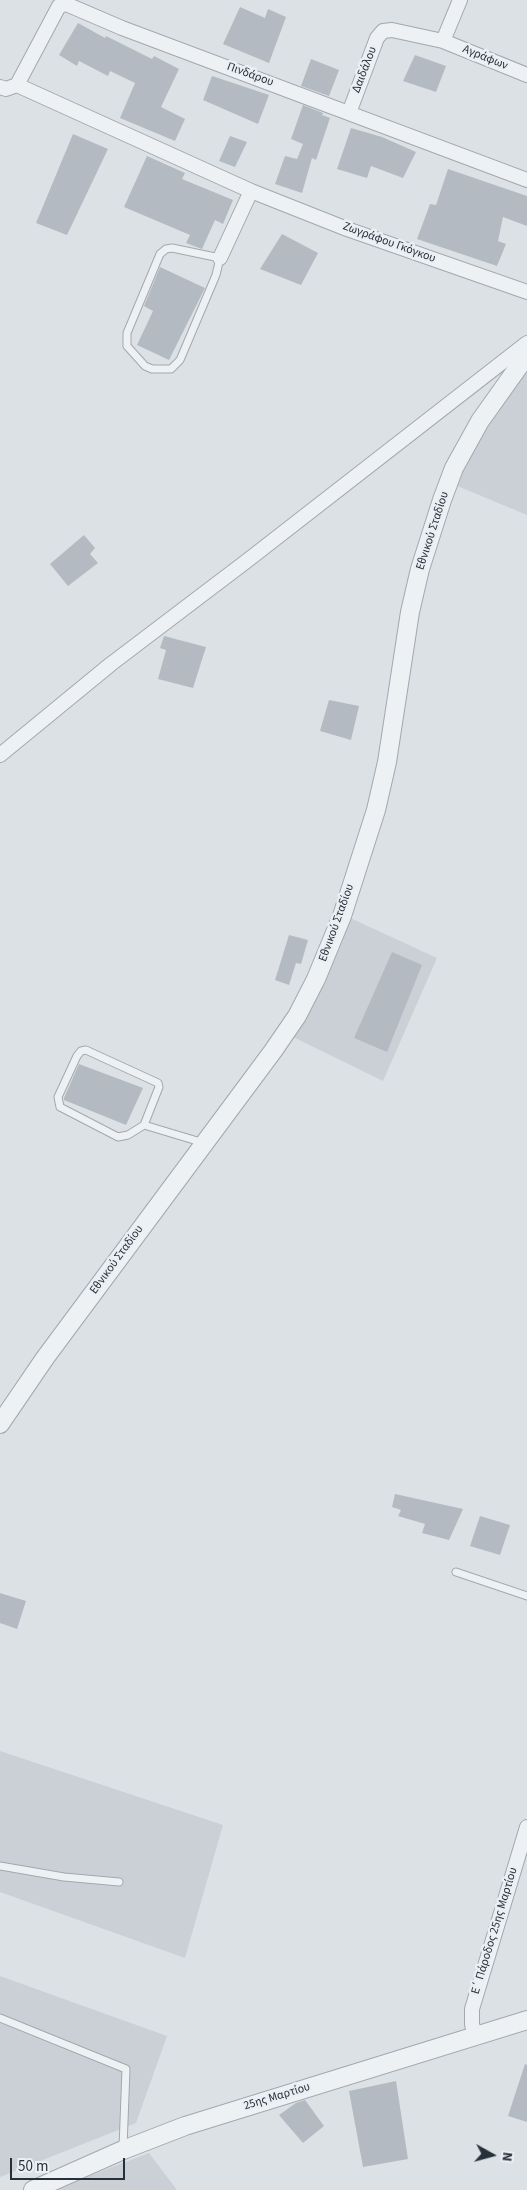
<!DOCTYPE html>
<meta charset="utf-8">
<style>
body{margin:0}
#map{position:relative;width:527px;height:2190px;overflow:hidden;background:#dce1e5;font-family:"Source Sans 3",sans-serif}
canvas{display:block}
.north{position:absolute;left:467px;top:2130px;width:50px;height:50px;-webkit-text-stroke:4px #ebeff3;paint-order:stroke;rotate:97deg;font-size:14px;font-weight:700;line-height:20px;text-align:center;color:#27303a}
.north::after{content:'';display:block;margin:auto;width:18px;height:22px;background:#27303a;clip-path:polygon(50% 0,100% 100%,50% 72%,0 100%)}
.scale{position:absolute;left:10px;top:2158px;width:115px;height:22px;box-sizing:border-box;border:2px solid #27303a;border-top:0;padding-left:6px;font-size:15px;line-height:18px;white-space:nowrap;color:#27303a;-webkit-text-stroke:4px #ebeff3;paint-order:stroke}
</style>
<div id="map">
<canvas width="527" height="2190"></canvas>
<div class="north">N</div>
<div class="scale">50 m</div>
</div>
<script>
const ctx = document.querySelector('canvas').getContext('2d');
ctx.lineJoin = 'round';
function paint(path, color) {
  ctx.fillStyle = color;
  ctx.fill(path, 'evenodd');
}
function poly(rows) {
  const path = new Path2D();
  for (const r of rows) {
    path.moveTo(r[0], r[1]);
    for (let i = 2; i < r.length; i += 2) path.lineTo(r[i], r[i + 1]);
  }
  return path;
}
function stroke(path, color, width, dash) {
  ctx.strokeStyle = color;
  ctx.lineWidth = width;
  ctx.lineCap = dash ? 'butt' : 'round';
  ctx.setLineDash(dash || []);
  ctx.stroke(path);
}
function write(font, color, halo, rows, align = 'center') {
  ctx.font = font + ' "Source Sans 3",sans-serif';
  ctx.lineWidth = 5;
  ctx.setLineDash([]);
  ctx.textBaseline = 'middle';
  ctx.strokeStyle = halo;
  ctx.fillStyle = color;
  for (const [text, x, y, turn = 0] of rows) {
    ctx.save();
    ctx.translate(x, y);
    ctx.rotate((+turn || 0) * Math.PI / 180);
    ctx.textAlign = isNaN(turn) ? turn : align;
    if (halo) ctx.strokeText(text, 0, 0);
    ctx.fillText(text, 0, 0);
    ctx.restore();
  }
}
const built = poly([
 [527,360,527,515,455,485,486,424],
 [346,916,437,958,383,1081,285,1033],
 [0,1751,223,1825,185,1958,0,1892],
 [0,1976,167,2036,136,2123,0,2177],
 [149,2153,177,2190,52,2190]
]);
const building = poly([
 [240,7,265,18,268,9,286,17,269,63,223,44],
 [78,23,105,38,106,36,152,59,154,56,179,69,161,107,185,119,175,141,120,118,135,83,110,71,108,76,79,61,77,66,59,55],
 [415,55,446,66,436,92,403,81],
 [311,59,339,70,329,96,301,86],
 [212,76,269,95,258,124,203,100],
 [303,105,323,113,322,115,330,118,316,160,312,158,302,193,275,184,285,156,297,159,303,144,291,139],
 [351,128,382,137,416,152,403,178,371,166,367,178,337,169],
 [73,134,108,149,67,235,36,223],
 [230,136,247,142,235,167,219,161],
 [147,156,185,173,182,179,233,200,223,224,215,220,202,249,186,243,190,235,124,207],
 [448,169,527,196,527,226,503,217,498,241,506,244,497,266,417,239,430,204,436,205],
 [282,234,318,253,301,285,260,269],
 [160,267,205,288,169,360,137,345,153,311,144,306],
 [84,535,95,548,90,554,98,563,68,586,50,564],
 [164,636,206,647,193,688,158,679,166,650,160,648],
 [329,700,359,706,351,740,320,731],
 [289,935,308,940,301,964,296,963,289,985,275,980],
 [392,952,422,965,387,1052,354,1038],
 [79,1064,143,1088,126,1125,64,1100,64,1098],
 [395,1494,463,1509,449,1540,422,1533,425,1524,398,1516,401,1510,392,1507],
 [480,1516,510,1525,500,1555,470,1546],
 [0,1593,26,1601,17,1629,0,1623],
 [525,2064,527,2065,527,2122,508,2116],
 [396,2081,408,2159,363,2167,349,2091],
 [305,2100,324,2126,303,2143,279,2115,296,2103]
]);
const service = poly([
 [172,248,220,258,216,275,180,360,171,369,152,369,145,366,127,346,127,333,160,254,166,249,172,248],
 [144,1125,159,1087,158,1083,86,1050,81,1051,77,1056,58,1097,60,1107,118,1137,128,1135,144,1125,204,1143],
 [456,1572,527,1596],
 [0,1866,64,1877,119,1882],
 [0,2018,126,2069,123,2148]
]);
const minor = poly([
 [443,41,460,0],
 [17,85,59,6,66,4,122,28,527,180],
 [17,85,251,191,347,229,527,292],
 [0,87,6,89,17,85],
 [349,113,377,38,383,31,392,30,443,41,527,75],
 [220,258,251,191],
 [0,755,111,664,248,560,527,343],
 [475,2036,472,2024,472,2009,527,1827]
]);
const tertiary = poly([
 [0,1424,45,1358,273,1051,297,1016,316,979,342,916,376,810,387,762,410,612,420,569,442,500,454,468,480,421,527,355],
 [33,2190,123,2150,185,2126,527,2020]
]);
const streetNames = [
 ["Αγράφων",485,58,22],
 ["Δαιδάλου",365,70,-69],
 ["Πινδάρου",250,75,20],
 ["Ζωγράφου Γκόγκου",389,243,20],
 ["Εθνικού Σταδίου",433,531,-72],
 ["Εθνικού Σταδίου",337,923,-70],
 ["Εθνικού Σταδίου",117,1260,-54],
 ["Ε΄ Πάροδος 25ης Μαρτίου",495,1931,-73],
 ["25ης Μαρτίου",277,2097,-17]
];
paint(built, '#cbd0d6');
paint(building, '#b4bac1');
stroke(service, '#a2a8ae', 9);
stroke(minor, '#a2a8ae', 16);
stroke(tertiary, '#a2a8ae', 20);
stroke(service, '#eef1f4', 7);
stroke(minor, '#eef1f4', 14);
stroke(tertiary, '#eef1f4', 18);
write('12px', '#27303a', '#ebeff3', streetNames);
</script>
